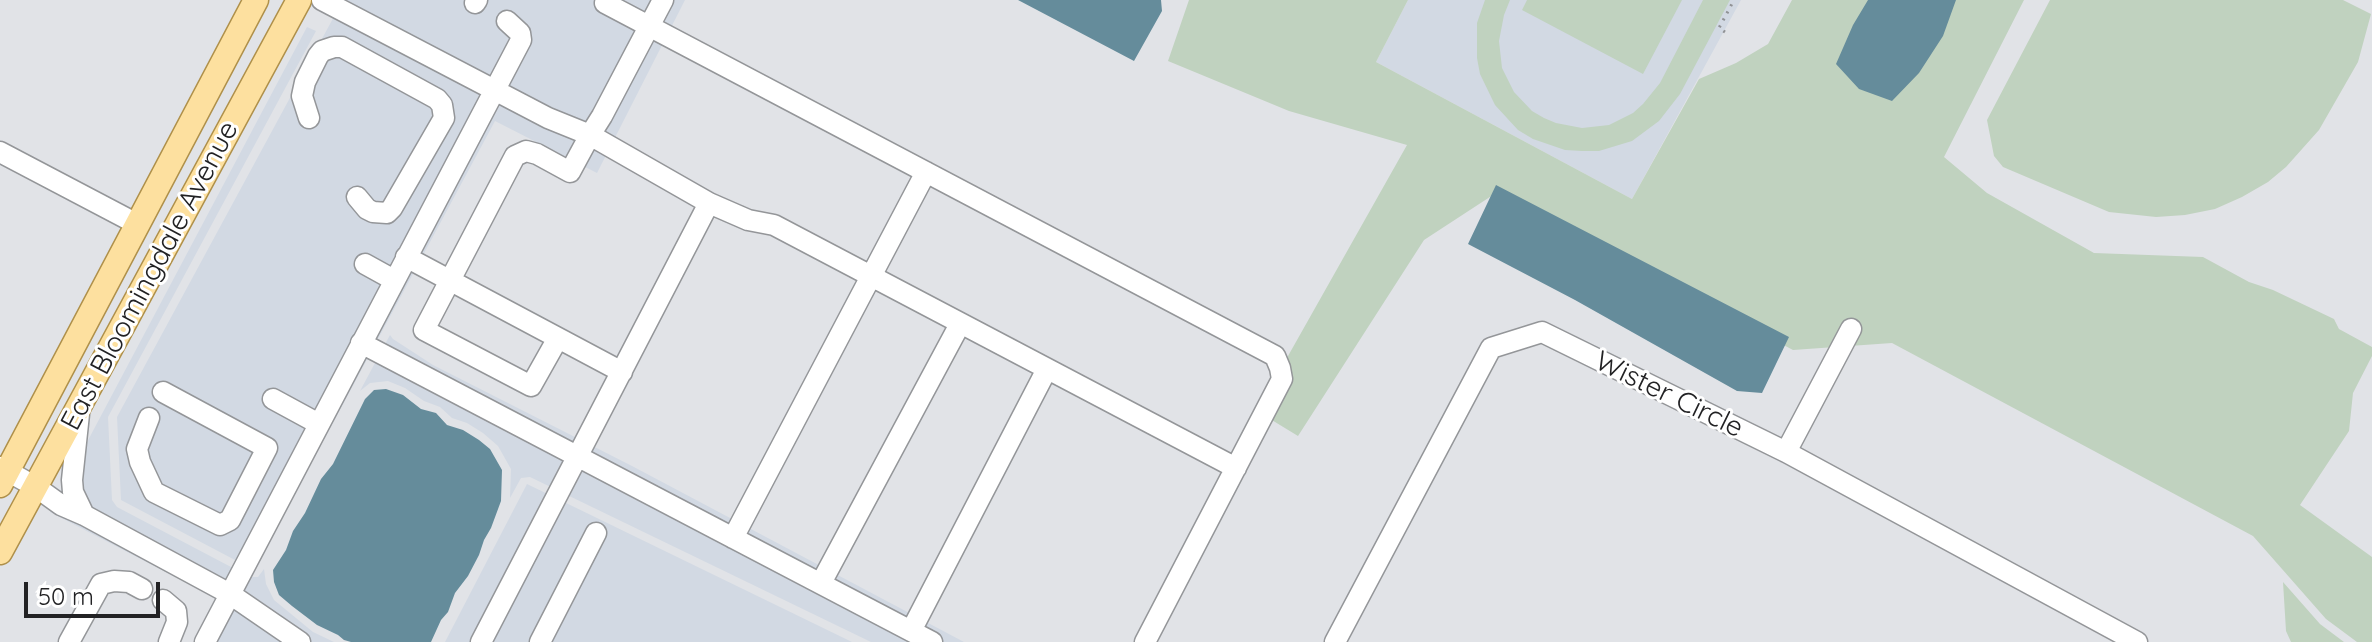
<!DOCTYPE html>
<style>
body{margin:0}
#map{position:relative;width:2372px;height:642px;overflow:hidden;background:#e1e3e7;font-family:Quicksand,sans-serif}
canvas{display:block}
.scale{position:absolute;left:24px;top:582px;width:136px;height:36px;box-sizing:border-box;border:4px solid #222224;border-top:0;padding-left:10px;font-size:24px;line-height:28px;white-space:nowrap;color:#222224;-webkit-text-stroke:6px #fff;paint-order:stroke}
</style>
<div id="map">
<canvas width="2372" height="642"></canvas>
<div class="scale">50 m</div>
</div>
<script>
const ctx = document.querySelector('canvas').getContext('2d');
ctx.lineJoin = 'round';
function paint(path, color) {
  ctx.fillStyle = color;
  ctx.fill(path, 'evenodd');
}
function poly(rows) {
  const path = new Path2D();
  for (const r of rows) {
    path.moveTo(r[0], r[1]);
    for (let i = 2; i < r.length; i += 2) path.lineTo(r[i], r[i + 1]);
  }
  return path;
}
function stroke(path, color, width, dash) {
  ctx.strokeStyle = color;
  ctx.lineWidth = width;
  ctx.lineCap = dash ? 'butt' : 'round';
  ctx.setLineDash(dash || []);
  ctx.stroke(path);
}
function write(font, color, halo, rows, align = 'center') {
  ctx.font = font + ' Quicksand,sans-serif';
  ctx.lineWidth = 6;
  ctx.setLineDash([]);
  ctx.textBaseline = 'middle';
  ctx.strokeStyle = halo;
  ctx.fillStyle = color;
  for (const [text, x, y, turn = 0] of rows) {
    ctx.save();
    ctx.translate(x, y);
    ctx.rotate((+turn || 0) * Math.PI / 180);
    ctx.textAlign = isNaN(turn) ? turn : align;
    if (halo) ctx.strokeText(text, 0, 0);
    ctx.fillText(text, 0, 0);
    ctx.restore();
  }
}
const built = poly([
 [343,0,685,0,597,173,495,121,254,570,121,500,117,417],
 [1408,0,1741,0,1632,199,1376,62],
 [307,27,316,31,108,417,112,500,117,507,250,577,258,577,264,569,266,584,274,600,313,632,334,642,199,642,220,600,50,512],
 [390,335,393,339,433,365,632,466,964,642,871,642,530,477,521,478,510,498,511,469,498,446,483,433,467,423,452,418,440,407,424,401,405,388,388,381,370,383,360,391],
 [527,484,852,642,445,642]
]);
const green = poly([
 [1189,0,1408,0,1376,62,1632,199,1699,79,1736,63,1768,44,1792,0,2024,0,1944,157,1987,193,2094,253,2203,257,2249,282,2273,290,2334,319,2339,329,2372,347,2372,356,2353,393,2349,431,2300,505,2372,557,2372,642,2357,642,2326,619,2253,536,1892,343,1793,350,1496,193,1424,240,1298,436,1257,411,1407,145,1289,111,1168,61],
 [1485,0,1510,0,1504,15,1499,41,1502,68,1514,92,1532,111,1544,118,1556,123,1582,128,1609,125,1633,113,1643,104,1660,83,1703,0,1730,0,1680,94,1659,121,1632,141,1599,151,1582,151,1565,150,1533,139,1518,130,1495,105,1480,74,1477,58,1477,23],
 [1527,0,1682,0,1643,74,1522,10],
 [2050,0,2343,0,2371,14,2358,62,2319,130,2286,167,2268,182,2242,197,2215,209,2185,215,2156,217,2109,212,2003,167,1994,156,1987,120],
 [2283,582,2320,624,2344,642,2291,642,2286,631]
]);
const water = poly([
 [1018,0,1161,0,1162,11,1134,61],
 [1868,0,1956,0,1943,36,1919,73,1892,101,1859,89,1836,64,1853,25],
 [1496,185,1789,337,1762,393,1737,391,1575,300,1468,244],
 [386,389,403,395,421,409,436,413,447,425,463,430,479,440,490,449,502,470,501,501,491,528,484,540,479,555,468,576,455,593,448,612,441,620,431,642,351,642,344,640,338,635,317,625,292,606,279,595,274,582,273,570,286,550,293,531,305,513,321,479,333,464,365,399,374,390]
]);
const path = poly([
 [1725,32,1719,28,1734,0]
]);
const minor = poly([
 [322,0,548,118,590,135,602,116,663,0],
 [475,3,477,0],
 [605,3,1275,356,1280,368,1282,379,1145,642],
 [309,118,302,96,305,82,318,56,322,51,334,47,342,47,437,99,442,105,444,118,392,208,387,213,373,212,367,209,357,197],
 [0,152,137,224],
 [406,257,622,372],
 [365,264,394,280],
 [558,338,531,386,424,330,515,156,526,151,537,154,570,172,590,135,709,203,748,220,774,225,1236,468],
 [361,343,932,642],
 [273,399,319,424],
 [79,414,72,480,73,492,84,515],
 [149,418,137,449,140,462,154,492,220,525,230,520,267,448,163,392],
 [1786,452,1851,329],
 [0,467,36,487,61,505,84,515,230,594,300,642],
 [733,538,926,172],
 [821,583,960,324],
 [163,600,176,611,177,622,169,642],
 [911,631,1047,369],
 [69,642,101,584,114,581,129,582,142,589],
 [205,642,521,40,520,33,507,21],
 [481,642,709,203],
 [540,642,596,533],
 [1335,642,1491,348,1542,332,1786,452,2137,642]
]);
const major = poly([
 [0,485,256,0],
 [0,552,299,0]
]);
const streetNames = [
 ["East Bloomingdale Avenue",150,276,-62],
 ["Wister Circle",1669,395,26]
];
paint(built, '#d2d9e3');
paint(green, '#c0d2bf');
paint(water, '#658c9b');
stroke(minor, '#949699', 23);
stroke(major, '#af904a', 27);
stroke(path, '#909295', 3, [2, 6]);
stroke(minor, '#fff', 20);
stroke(major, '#fde09f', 24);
write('28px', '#222224', '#fff', streetNames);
</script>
